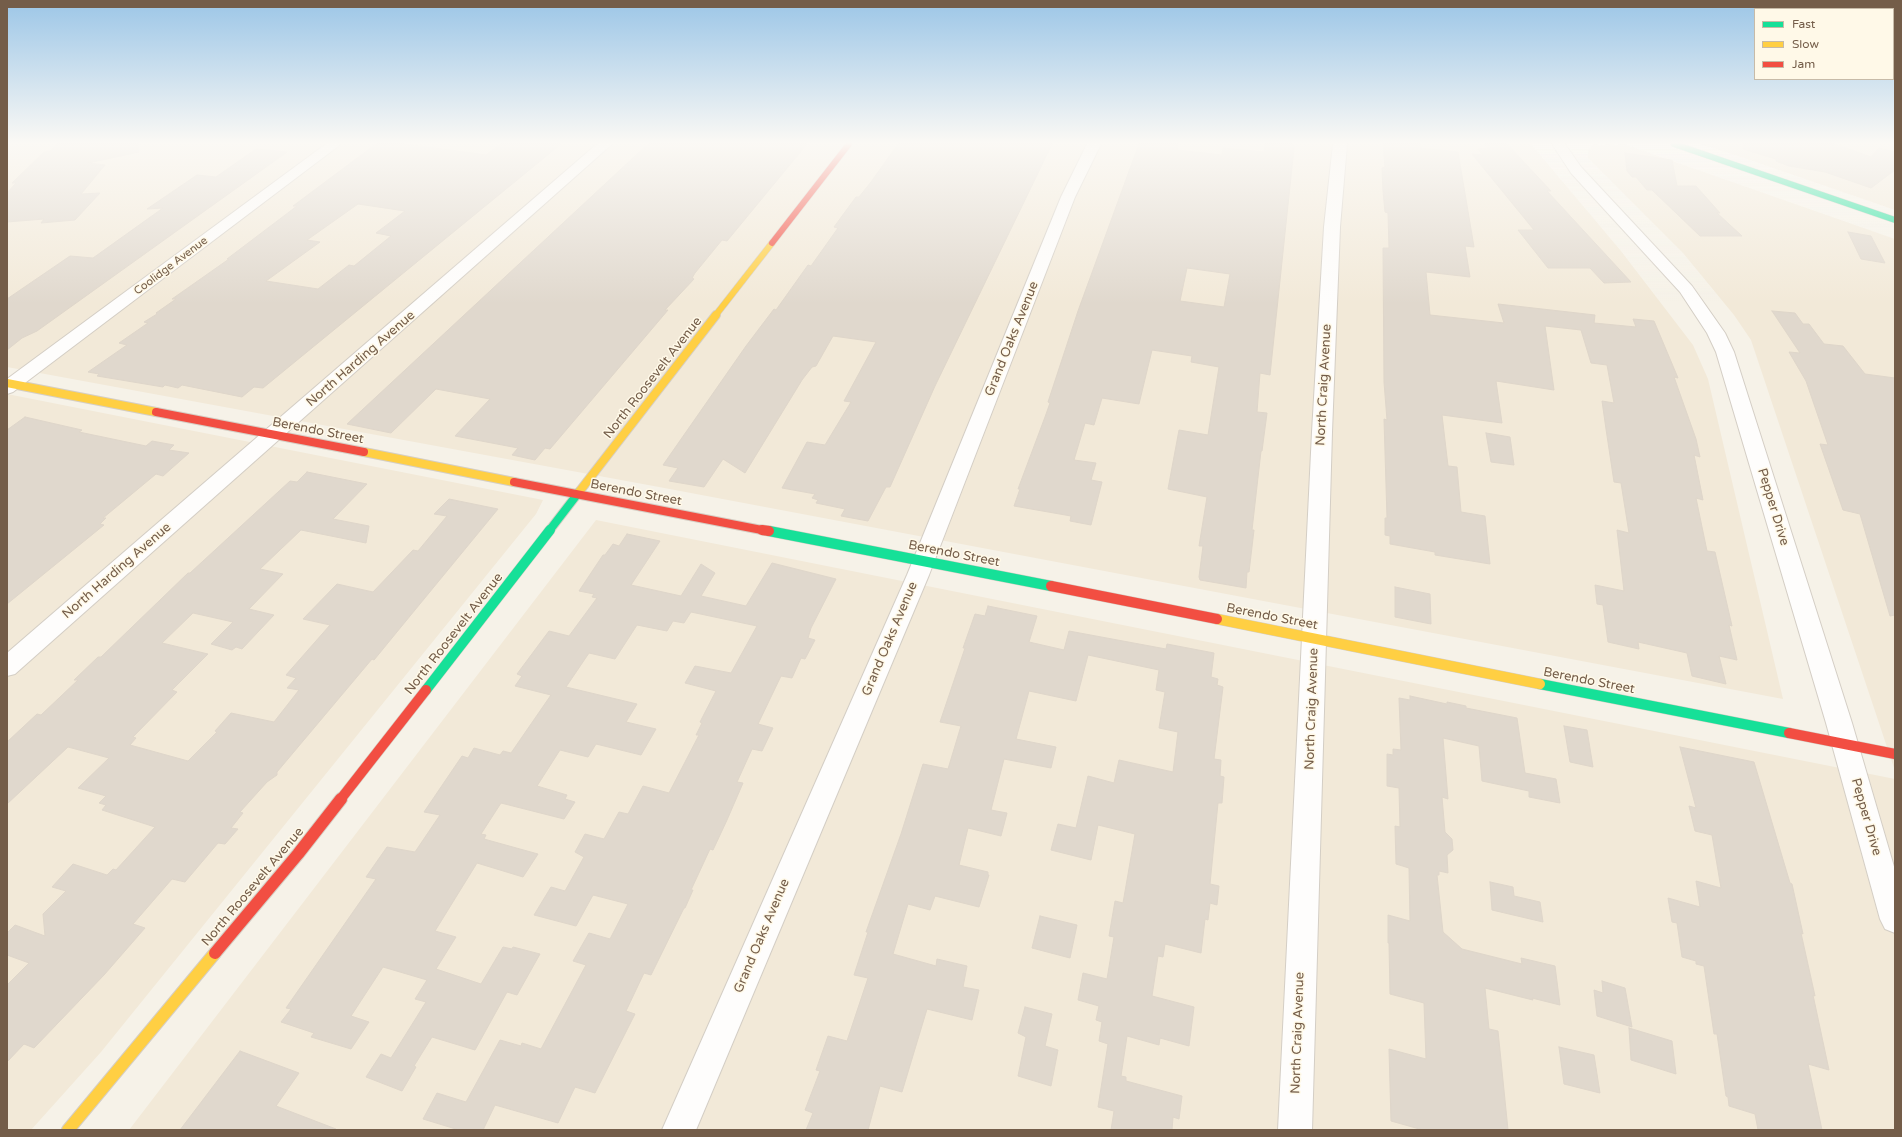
<!DOCTYPE html>
<style>
body{margin:0}
#map{position:relative;width:1902px;height:1137px;overflow:hidden;background:#f6f2e8;font-family:"Varela Round",sans-serif}
canvas{display:block}
.frame{position:absolute;inset:0;border:8px solid #745d49;pointer-events:none}
.legend{position:absolute;left:1754px;top:8px;width:140px;height:72px;box-sizing:border-box;background:#fff9e8;border:1px solid #c7bba8;margin:0;padding:5px 7px;list-style:none;font-size:12px;color:#745d49}
.legend li{display:flex;align-items:center;gap:8px;height:20px}
.legend b{width:20px;border:1px solid #c7bba8}
</style>
<div id="map">
<canvas width="1902" height="1137"></canvas>
<div class="frame"></div>
<ul class="legend">
<li><b style="height:5px;background:#16e098"></b>Fast</li>
<li><b style="height:5px;background:#ffcf43"></b>Slow</li>
<li><b style="height:5px;background:#f24e42"></b>Jam</li>
</ul>
</div>
<script>
const ctx = document.querySelector('canvas').getContext('2d');
ctx.lineJoin = 'round';
function paint(path, color) {
  ctx.fillStyle = color;
  ctx.fill(path, 'evenodd');
}
function poly(rows) {
  const path = new Path2D();
  for (const r of rows) {
    path.moveTo(r[0], r[1]);
    for (let i = 2; i < r.length; i += 2) path.lineTo(r[i], r[i + 1]);
  }
  return path;
}
function stroke(path, color, width, dash) {
  ctx.strokeStyle = color;
  ctx.lineWidth = width;
  ctx.lineCap = dash ? 'butt' : 'round';
  ctx.setLineDash(dash || []);
  ctx.stroke(path);
}
function write(font, color, halo, rows, align = 'center') {
  ctx.font = font + ' "Varela Round",sans-serif';
  ctx.lineWidth = 3;
  ctx.setLineDash([]);
  ctx.textBaseline = 'middle';
  ctx.strokeStyle = halo;
  ctx.fillStyle = color;
  for (const [text, x, y, turn = 0] of rows) {
    ctx.save();
    ctx.translate(x, y);
    ctx.rotate((+turn || 0) * Math.PI / 180);
    ctx.textAlign = isNaN(turn) ? turn : align;
    if (halo) ctx.strokeText(text, 0, 0);
    ctx.fillText(text, 0, 0);
    ctx.restore();
  }
}
const residential = poly([
 [7,144,1531,144,1621,251,1693,345,1708,379,1783,699,659,487,7,367],
 [1624,144,1895,239,1895,771,1751,340,1734,315,1683,253,1588,158,1588,152,1592,145],
 [1701,144,1895,144,1895,210,1738,156],
 [7,394,543,500,536,514,101,1052,31,1130,7,1130],
 [596,520,1895,779,1895,1130,129,1130]
]);
const building = poly([
 [57,144,138,144,139,152,88,163,105,165,81,194,100,193,75,220,41,223,44,219,7,222,7,193,16,183,12,183,44,152,50,151,57,144],
 [376,144,405,144,486,155,501,144,561,144,263,388,254,387,242,397,182,385,178,388,165,385,163,387,97,376,99,374,88,372,127,345,119,343,148,323,144,322,157,314,156,313,176,299,172,299,229,259,227,259,297,206,293,206,376,144],
 [358,204,405,211,376,233,391,236,354,266,349,265,318,289,266,281,320,242,307,240,358,204],
 [648,144,807,144,727,241,722,240,695,273,692,278,694,279,665,310,668,310,550,449,545,448,535,460,512,455,518,448,455,436,490,399,436,389,391,433,347,424,648,144],
 [898,144,1052,144,935,386,890,487,886,487,868,521,841,516,845,509,816,503,818,500,812,498,815,494,782,488,807,442,825,445,851,402,844,401,876,342,833,336,816,366,812,367,802,380,745,473,723,459,704,487,669,481,678,468,663,465,746,346,774,309,776,310,808,265,811,266,838,228,834,227,856,197,859,197,871,182,898,144],
 [1139,144,1178,144,1177,150,1222,155,1223,148,1264,152,1265,144,1293,144,1294,148,1270,375,1260,373,1257,412,1267,413,1262,451,1261,451,1252,530,1254,530,1249,572,1247,572,1246,588,1200,580,1199,577,1203,546,1199,546,1207,497,1168,489,1179,430,1208,435,1219,367,1191,362,1192,356,1152,350,1139,404,1102,398,1094,425,1085,423,1074,460,1096,463,1091,480,1102,482,1091,525,1070,521,1071,516,1014,506,1020,489,1018,489,1045,417,1050,403,1048,402,1078,311,1139,144],
 [1187,268,1230,274,1224,307,1180,301,1187,268],
 [1383,144,1420,144,1420,148,1458,152,1474,247,1465,246,1470,277,1426,272,1430,315,1504,323,1498,304,1595,315,1594,323,1636,327,1633,319,1654,321,1678,378,1674,377,1696,439,1700,457,1694,455,1703,500,1696,498,1707,551,1715,552,1732,626,1729,625,1737,660,1719,656,1726,684,1692,676,1687,653,1638,642,1639,649,1608,642,1603,605,1597,604,1595,585,1624,591,1617,530,1629,533,1621,483,1614,482,1606,429,1602,401,1614,403,1607,365,1591,363,1581,330,1545,326,1554,390,1496,381,1502,423,1442,415,1448,466,1457,467,1461,512,1485,516,1490,564,1435,555,1435,552,1390,544,1390,536,1385,535,1385,518,1387,518,1384,419,1387,420,1384,382,1383,248,1389,248,1388,213,1385,212,1383,191,1382,168,1385,167,1383,144],
 [1484,144,1507,144,1551,191,1547,191,1631,282,1604,283,1590,268,1548,268,1518,230,1534,230,1472,154,1483,155,1478,149,1488,148,1484,144],
 [1743,144,1835,144,1871,157,1879,148,1895,152,1895,170,1871,188,1825,172,1789,166,1776,161,1776,159,1743,149,1743,144],
 [256,149,287,152,37,331,22,338,7,350,7,299,70,256,93,258,163,208,147,209,197,175,216,177,256,149],
 [1625,153,1672,160,1677,186,1696,186,1720,213,1717,213,1742,236,1700,236,1652,190,1647,190,1636,177,1632,177,1627,171,1625,153],
 [1848,232,1871,236,1885,263,1861,259,1848,232],
 [1772,311,1795,313,1803,324,1809,324,1824,344,1843,346,1865,374,1895,378,1895,615,1890,616,1860,514,1843,510,1820,444,1828,445,1806,381,1789,352,1800,353,1772,311],
 [25,417,82,430,79,432,146,446,152,441,174,445,169,450,189,453,163,476,156,474,103,518,106,518,100,524,104,525,7,604,7,430,25,417],
 [1486,433,1510,437,1514,465,1491,462,1486,433],
 [307,472,367,484,333,519,369,526,366,543,301,530,260,569,283,574,249,609,274,615,242,649,236,647,232,650,211,644,233,622,193,613,162,643,208,654,172,690,177,692,133,737,136,738,130,745,188,761,217,732,215,731,231,713,274,722,299,690,287,688,296,678,286,675,330,625,303,619,337,584,373,592,413,550,418,551,447,516,434,514,449,499,498,509,401,627,374,660,372,659,277,772,277,775,267,782,240,812,243,813,231,828,238,829,225,844,218,843,185,882,172,879,133,924,145,928,104,975,34,1048,24,1044,7,1062,7,985,29,963,7,955,7,933,15,925,45,936,43,914,66,891,52,887,73,864,107,875,113,869,116,870,155,827,102,810,106,805,99,803,106,796,78,788,109,758,68,747,7,804,7,742,37,714,41,715,78,680,74,680,98,657,101,657,188,573,190,573,290,481,297,482,307,472],
 [627,534,660,541,631,585,681,596,701,564,715,573,701,596,746,606,772,563,836,579,811,628,808,638,815,640,805,659,801,658,792,678,781,676,758,724,773,728,762,751,752,749,737,782,743,783,727,820,713,850,710,849,691,890,693,890,685,908,684,908,651,975,644,973,626,1011,635,1014,595,1093,575,1087,558,1123,495,1105,483,1130,459,1130,423,1119,437,1093,466,1102,500,1040,521,1046,522,1043,541,1049,586,965,573,961,589,933,610,939,628,904,593,895,576,926,534,915,551,887,565,891,584,857,575,852,585,834,604,839,619,812,628,814,643,786,669,793,699,735,696,735,702,723,700,722,716,691,685,683,695,666,731,673,757,626,691,612,684,623,673,621,667,631,637,625,615,659,589,653,566,687,637,704,626,722,656,729,641,755,596,744,588,757,560,750,537,786,567,795,565,799,575,802,564,819,501,803,481,834,486,835,484,839,538,854,523,877,477,863,435,931,456,937,436,969,481,984,503,947,512,949,513,947,540,954,517,995,507,992,475,1050,432,1037,414,1066,416,1067,402,1091,366,1077,381,1054,391,1058,426,1002,415,999,427,980,383,967,351,1016,369,1022,351,1049,311,1037,314,1033,281,1022,291,1009,286,1008,376,879,366,877,387,847,415,852,440,815,424,812,462,756,468,758,474,748,500,755,503,751,511,753,551,695,515,686,522,676,517,674,549,631,569,636,597,598,592,597,594,594,579,591,603,555,605,555,613,544,619,546,627,534],
 [1395,587,1430,594,1431,624,1395,617,1395,587],
 [988,606,1037,616,1029,642,1064,650,1069,631,1166,649,1167,644,1214,653,1211,677,1218,679,1217,685,1223,687,1214,759,1221,760,1220,776,1224,777,1222,803,1218,803,1210,884,1219,886,1217,905,1210,903,1208,920,1205,919,1201,953,1165,944,1163,957,1158,956,1152,996,1194,1007,1189,1046,1160,1038,1159,1045,1127,1036,1121,1076,1126,1077,1126,1081,1182,1096,1179,1119,1173,1117,1172,1130,1111,1130,1114,1111,1098,1107,1108,1044,1099,1041,1102,1022,1096,1020,1099,1006,1078,1000,1083,973,1107,979,1114,937,1109,936,1115,901,1123,903,1135,834,1098,825,1091,860,1051,850,1058,824,1076,828,1088,776,1114,783,1119,760,1173,772,1178,732,1159,728,1165,692,1156,690,1159,670,1088,655,1076,701,1029,691,1016,739,1056,747,1051,768,1004,759,991,810,1007,813,1001,836,968,828,959,865,988,872,988,875,989,875,979,907,935,896,930,910,908,904,893,954,936,966,937,959,967,966,963,987,979,990,972,1020,927,1009,902,1092,880,1086,868,1130,806,1130,813,1113,805,1110,820,1071,816,1070,828,1036,847,1041,868,978,854,975,868,932,866,932,901,834,923,764,948,769,961,726,940,722,965,648,963,648,975,614,985,616,988,606],
 [1410,696,1447,704,1447,702,1466,706,1466,708,1517,718,1525,773,1556,779,1560,803,1529,797,1529,791,1482,781,1479,746,1443,738,1448,799,1442,797,1445,832,1452,839,1453,850,1447,855,1448,873,1439,871,1439,875,1437,875,1443,932,1462,949,1522,964,1521,958,1555,966,1560,1005,1532,998,1533,1000,1485,988,1489,1029,1498,1031,1508,1130,1423,1130,1391,1121,1389,1049,1426,1059,1424,1003,1390,994,1389,943,1388,943,1388,915,1410,921,1409,868,1396,864,1395,826,1400,827,1399,788,1387,786,1387,754,1393,755,1393,749,1401,750,1399,698,1410,700,1410,696],
 [1564,726,1587,730,1593,767,1570,762,1564,726],
 [1680,747,1754,762,1790,883,1792,884,1803,934,1801,933,1815,996,1813,995,1829,1070,1808,1064,1822,1130,1758,1130,1755,1114,1729,1106,1728,1097,1726,1096,1717,1034,1714,1034,1704,966,1696,964,1696,961,1682,957,1677,923,1672,922,1668,898,1700,907,1696,881,1721,888,1712,835,1695,831,1689,806,1696,808,1680,747],
 [1490,882,1513,887,1514,896,1540,902,1543,922,1492,910,1490,882],
 [1040,916,1077,925,1070,958,1032,948,1040,916],
 [1602,981,1625,988,1632,1027,1597,1016,1594,990,1603,993,1602,981],
 [1025,1007,1052,1014,1045,1046,1058,1050,1051,1086,1018,1076,1026,1037,1018,1033,1025,1007],
 [1629,1028,1672,1041,1676,1074,1631,1060,1629,1028],
 [1559,1047,1594,1055,1600,1093,1564,1084,1559,1047],
 [240,1051,299,1073,276,1106,336,1129,336,1130,180,1130,240,1051]
]);
const street = poly([
 [326,144,341,144,13,392,7,394,7,379,326,144],
 [597,144,612,144,15,674,7,676,7,653,597,144],
 [1087,144,1101,144,1075,197,929,575,696,1130,662,1130,907,575,1061,197,1087,144],
 [1333,144,1347,144,1340,227,1332,432,1312,1130,1278,1130,1312,432,1324,227,1333,144],
 [1552,144,1565,144,1581,167,1692,286,1725,333,1734,352,1852,723,1895,870,1895,933,1885,929,1880,919,1826,723,1716,352,1707,333,1680,292,1571,173,1552,144]
]);
const fastFar2 = poly([
 [1674,144,1895,220]
]);
const fastFar1 = poly([
 [549,531,579,492]
]);
const fast = poly([
 [769,531,1051,586],
 [1540,684,1789,733],
 [426,690,550,530]
]);
const slowFar3 = poly([
 [715,316,772,243]
]);
const slowFar2 = poly([
 [7,383,156,412],
 [364,452,514,482],
 [579,492,716,315]
]);
const slowFar1 = poly([
 [1217,619,1540,684]
]);
const slow = poly([
 [68,1130,215,953]
]);
const jamFar3 = poly([
 [772,243,849,144]
]);
const jamFar2 = poly([
 [156,412,364,452],
 [514,482,767,531]
]);
const jamFar1 = poly([
 [762,530,769,531],
 [1051,586,1217,619],
 [1789,733,1895,754],
 [340,800,426,690]
]);
const jam = poly([
 [215,953,298,854,341,799]
]);
const farStreetnames = [
 ["Coolidge Avenue",171,266,-37]
];
const streetNames = [
 ["Grand Oaks Avenue",1012,339,-68],
 ["North Harding Avenue",361,359,-41],
 ["North Roosevelt Avenue",653,378,-52],
 ["North Craig Avenue",1324,385,-87],
 ["Berendo Street",318,431,11],
 ["Berendo Street",636,493,11],
 ["Pepper Drive",1773,507,73],
 ["Berendo Street",954,554,11],
 ["North Harding Avenue",117,571,-41],
 ["Berendo Street",1272,617,11],
 ["North Roosevelt Avenue",454,634,-52],
 ["Grand Oaks Avenue",890,639,-67],
 ["Berendo Street",1589,681,11],
 ["North Craig Avenue",1312,709,-88],
 ["Pepper Drive",1866,817,74],
 ["North Roosevelt Avenue",253,887,-50],
 ["Grand Oaks Avenue",762,936,-67],
 ["North Craig Avenue",1298,1033,-88]
];
paint(residential, '#f2e9d8');
paint(building, '#e0d8cd');
stroke(building, '#dfd6ca', 1);
stroke(street, '#d4cec5', 2);
stroke(fastFar2, '#d5cec4', 7);
stroke(fastFar1, '#d5cec4', 10);
stroke(fast, '#d5cec4', 11);
stroke(slowFar3, '#d5cec4', 7);
stroke(slowFar2, '#d5cec4', 10);
stroke(slowFar1, '#d5cec4', 11);
stroke(slow, '#d5cec4', 14);
stroke(jamFar3, '#d5cec4', 7);
stroke(jamFar2, '#d5cec4', 10);
stroke(jamFar1, '#d5cec4', 11);
stroke(jam, '#d5cec4', 14);
paint(street, '#fefdfc');
stroke(fastFar2, '#16e098', 6);
stroke(fastFar1, '#16e098', 8);
stroke(fast, '#16e098', 10);
stroke(slowFar3, '#ffcf43', 6);
stroke(slowFar2, '#ffcf43', 8);
stroke(slowFar1, '#ffcf43', 10);
stroke(slow, '#ffcf43', 12);
stroke(jamFar3, '#f24e42', 6);
stroke(jamFar2, '#f24e42', 8);
stroke(jamFar1, '#f24e42', 10);
stroke(jam, '#f24e42', 12);
const sky = ctx.createLinearGradient(0, 0, 0, 304);
sky.addColorStop(0, '#9cc6e7');
sky.addColorStop(0.47, '#fbf9f5');
sky.addColorStop(1, '#fbf9f500');
ctx.fillStyle = sky;
ctx.fillRect(0, 0, 1902, 304);
write('11px', '#745d49', '#fff9e8', farStreetnames);
write('13px', '#745d49', '#fff9e8', streetNames);
</script>
